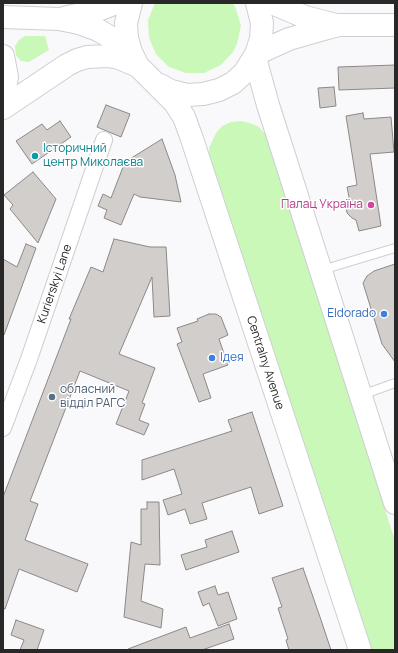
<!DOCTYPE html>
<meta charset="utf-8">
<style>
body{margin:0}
#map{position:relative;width:398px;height:653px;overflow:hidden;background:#f9f9fc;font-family:Manrope,sans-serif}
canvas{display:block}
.frame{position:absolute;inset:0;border:4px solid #282829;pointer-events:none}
</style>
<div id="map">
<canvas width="398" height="653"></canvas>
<div class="frame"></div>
</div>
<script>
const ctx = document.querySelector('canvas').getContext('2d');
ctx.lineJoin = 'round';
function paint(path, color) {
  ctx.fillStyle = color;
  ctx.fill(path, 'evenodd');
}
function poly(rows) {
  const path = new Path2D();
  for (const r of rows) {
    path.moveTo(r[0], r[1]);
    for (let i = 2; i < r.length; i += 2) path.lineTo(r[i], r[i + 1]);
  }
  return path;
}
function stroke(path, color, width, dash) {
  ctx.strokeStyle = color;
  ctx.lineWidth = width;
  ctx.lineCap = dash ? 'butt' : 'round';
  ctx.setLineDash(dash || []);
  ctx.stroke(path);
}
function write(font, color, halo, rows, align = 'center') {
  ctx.font = font + ' Manrope,sans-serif';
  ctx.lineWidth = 3;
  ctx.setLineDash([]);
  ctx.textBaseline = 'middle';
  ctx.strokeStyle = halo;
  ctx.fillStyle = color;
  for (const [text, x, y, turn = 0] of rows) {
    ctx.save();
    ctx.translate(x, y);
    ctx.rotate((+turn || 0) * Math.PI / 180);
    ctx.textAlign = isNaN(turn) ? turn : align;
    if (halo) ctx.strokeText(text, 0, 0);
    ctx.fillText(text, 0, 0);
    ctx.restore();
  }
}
const green = poly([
 [155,3,233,3,236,9,241,26,237,44,233,52,221,65,204,73,186,73,169,67,156,54,149,38,148,20],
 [25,36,45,36,49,50,29,62,21,61,16,55,15,46,19,40],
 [240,121,250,123,259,127,267,136,271,149,395,541,395,650,371,650,209,156,209,148,216,133,222,126,231,122]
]);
const building = poly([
 [395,65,395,88,339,90,338,67,395,65],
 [334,87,336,106,320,108,318,88,334,87],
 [106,105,130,114,121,137,97,127,106,105],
 [363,113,364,119,391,117,394,152,370,154,381,226,359,231,356,220,352,218,347,213,346,207,349,197,347,187,357,185,346,116,363,113],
 [60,121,71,137,32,164,16,141,42,124,47,130,60,121],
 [162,139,175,175,181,202,140,197,134,194,121,225,104,218,107,210,98,206,103,194,111,198,125,162,162,139],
 [33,172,56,199,38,243,10,209,13,205,4,195,33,172],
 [114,239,150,247,166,247,170,316,154,317,152,277,119,354,155,368,142,403,145,404,139,420,149,424,144,435,116,424,129,391,80,371,30,501,38,504,25,540,88,564,77,592,19,569,5,609,3,609,3,497,71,319,69,319,91,267,103,272,114,239],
 [26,244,36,248,4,335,3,335,3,259,17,267,26,244],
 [395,264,395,362,382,344,363,283,367,276,374,271,395,264],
 [209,314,216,314,221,317,228,335,219,339,228,365,203,374,211,398,199,402,177,344,182,342,177,328,198,321,197,319,209,314],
 [252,412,283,506,259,514,251,487,202,503,207,519,190,524,185,509,168,515,163,500,182,494,174,469,142,480,142,460,232,431,228,420,252,412],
 [147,502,159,502,160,565,145,564,141,601,163,609,161,628,124,617,131,542,141,545,141,509,147,509,147,502],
 [232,531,239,552,186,570,181,555,207,547,205,540,232,531],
 [303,568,321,620,331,650,289,650,286,640,288,639,278,608,282,607,272,578,303,568],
 [215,586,218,595,228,592,237,619,218,626,209,603,203,606,198,592,215,586],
 [16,620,44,630,37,650,20,650,24,640,11,635,16,620],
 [229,624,234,639,202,650,128,650,128,649,186,627,190,638,229,624]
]);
const lane = poly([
 [322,270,395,248],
 [362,395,395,383]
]);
const street = poly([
 [3,428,29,359,104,140]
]);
const secondary = poly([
 [131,3,126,23,127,38,131,52,138,66,175,103,184,117,191,136,360,650],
 [272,3,305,17,336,25],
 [3,17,59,19,79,23,98,30,115,40,131,52],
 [64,18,98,10,116,3],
 [256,54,289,39,324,29,339,25,395,25],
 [3,56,7,77,3,98],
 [255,58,268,105,395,503],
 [160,85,171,91,187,95,203,94,219,90,233,83,245,72,256,54,261,39,262,23,257,3],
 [3,108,67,65,77,60,87,57,108,56,119,58,138,66]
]);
const markers = [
 [35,156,4,"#0f9aa8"],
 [371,205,4,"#d1479c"],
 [384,314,4,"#3f7fe0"],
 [212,358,4,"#3f7fe0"],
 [52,397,4,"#5c6f8a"]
];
const cultureNames = [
 ["Історичний",43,149],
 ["центр Миколаєва",43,163]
];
const hotelNames = [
 ["Палац Україна",363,205]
];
const streetNames = [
 ["Kurierskyi Lane",55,284,-71],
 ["Centralny Avenue",265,363,72]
];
const shopNames = [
 ["Eldorado",376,314],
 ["Ідея",220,358,"left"]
];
const serviceNames = [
 ["обласний",60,390],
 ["відділ РАГС",60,404]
];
paint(green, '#c9f8b8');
paint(building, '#d2cecc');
stroke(building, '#8c8887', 1);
stroke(lane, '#cfcfd3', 10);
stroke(street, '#cfcfd3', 18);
stroke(secondary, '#cfcfd3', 24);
stroke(lane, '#fff', 8);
stroke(street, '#fff', 16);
stroke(secondary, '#fff', 22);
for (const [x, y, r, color] of markers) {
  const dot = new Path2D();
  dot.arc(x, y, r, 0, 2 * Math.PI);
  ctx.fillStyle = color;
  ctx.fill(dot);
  stroke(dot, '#fff', 1.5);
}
write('12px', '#0d838f', '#fff', cultureNames, 'left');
write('12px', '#b23c85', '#fff', hotelNames, 'right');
write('12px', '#282829', '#fff', streetNames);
write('12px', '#366cbe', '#fff', shopNames, 'right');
write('12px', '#4e5e75', '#fff', serviceNames, 'left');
</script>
